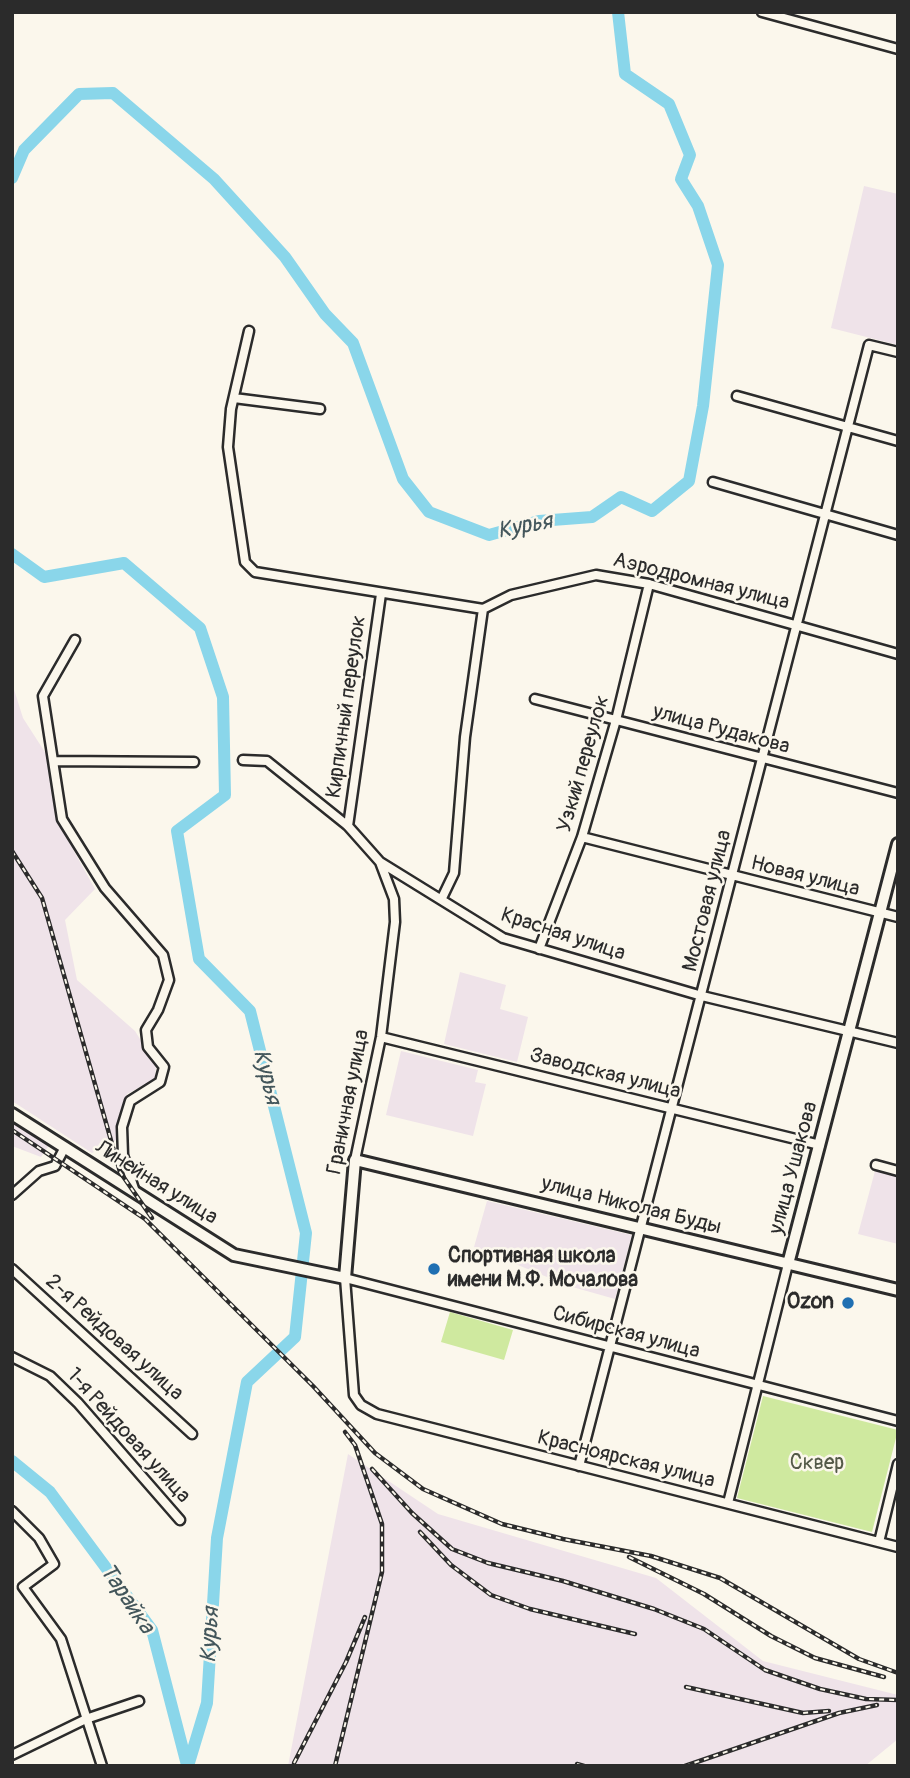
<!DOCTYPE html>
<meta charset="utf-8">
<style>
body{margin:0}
#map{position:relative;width:910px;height:1778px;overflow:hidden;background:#fbf7ec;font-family:Pangolin,sans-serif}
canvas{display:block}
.frame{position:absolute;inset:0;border:14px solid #2b2b2b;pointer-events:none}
</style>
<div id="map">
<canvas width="910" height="1778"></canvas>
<div class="frame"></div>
</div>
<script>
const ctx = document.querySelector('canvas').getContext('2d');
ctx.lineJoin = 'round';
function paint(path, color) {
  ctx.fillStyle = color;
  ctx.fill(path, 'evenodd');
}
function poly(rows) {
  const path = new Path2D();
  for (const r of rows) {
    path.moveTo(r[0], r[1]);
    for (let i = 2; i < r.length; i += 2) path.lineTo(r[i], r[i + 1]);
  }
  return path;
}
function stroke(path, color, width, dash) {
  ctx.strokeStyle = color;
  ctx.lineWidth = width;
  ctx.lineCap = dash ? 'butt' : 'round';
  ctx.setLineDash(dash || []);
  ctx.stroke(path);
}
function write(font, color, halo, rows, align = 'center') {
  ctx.font = font + ' Pangolin,sans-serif';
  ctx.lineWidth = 5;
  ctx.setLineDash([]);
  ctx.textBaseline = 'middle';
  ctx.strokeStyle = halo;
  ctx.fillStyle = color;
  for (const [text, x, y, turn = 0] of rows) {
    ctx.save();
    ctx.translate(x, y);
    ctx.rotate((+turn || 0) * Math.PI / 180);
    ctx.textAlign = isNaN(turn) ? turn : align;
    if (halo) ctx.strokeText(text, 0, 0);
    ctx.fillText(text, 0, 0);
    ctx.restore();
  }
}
const built = poly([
 [864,186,898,194,898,345,831,328],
 [12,683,23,718,50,760,55,817,95,889,65,920,77,980,135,1031,156,1065,155,1079,127,1094,116,1140,92,1153,12,1101],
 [460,972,506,985,500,1009,528,1017,517,1062,444,1044],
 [401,1051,478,1070,475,1082,486,1084,473,1136,386,1115],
 [12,1119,50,1144,41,1157,12,1146],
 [875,1171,898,1177,898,1244,858,1234],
 [487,1201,632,1235,615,1299,569,1286,474,1247],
 [348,1454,438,1514,656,1578,763,1661,898,1695,898,1739,865,1766,288,1766]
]);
const green = poly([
 [450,1312,513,1330,504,1360,441,1342],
 [763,1396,898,1430,872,1532,737,1498]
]);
const river = poly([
 [12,178,24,150,79,94,113,93,214,179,285,257,325,314,353,343,403,479,429,512,489,535,539,521,592,517,621,497,652,511,689,481,703,406,718,265,698,206,681,179,690,155,669,104,625,74,618,12],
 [12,554,44,577,124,563,200,628,223,697,225,795,177,831,199,959,250,1011,306,1233,295,1337,247,1382,217,1538,207,1703,188,1766],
 [12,1461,50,1492,152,1630,187,1765]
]);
const minor = poly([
 [762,12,898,49],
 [249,331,231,409,228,447,245,562,255,572,483,609,511,595,596,575,649,584,898,654],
 [737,396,898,441],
 [234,398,320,409],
 [713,482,898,535],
 [75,640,43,696,62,819,105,888,163,955,169,980,158,1010,146,1030,148,1047,164,1067,160,1082,130,1101,122,1127,123,1155,135,1192],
 [535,699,898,793],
 [243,760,267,761,348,826,380,862,503,938,702,996,898,1043],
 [54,761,194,762],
 [348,826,381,594],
 [582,837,898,917],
 [442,898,454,873,465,737,483,609],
 [539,949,582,837,616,720,649,584],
 [381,1037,820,1145],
 [355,1160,381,1037,395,922,394,899,380,862],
 [876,1165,898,1171],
 [12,1195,39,1171,55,1166,65,1147],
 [12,1269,192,1434],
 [12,1357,50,1376,78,1403,180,1520],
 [898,1421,345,1278,354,1395,361,1405,377,1414,898,1547],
 [579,1466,869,345,898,352],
 [728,1503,788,1264],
 [12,1511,39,1538,54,1564,23,1587,61,1639,102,1766],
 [879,1542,898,1464],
 [12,1755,86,1719,139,1701]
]);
const tertiary = poly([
 [12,1114,234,1255,345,1278,355,1160,898,1290],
 [788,1264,898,844]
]);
const rail = poly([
 [12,851,42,898,120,1172,152,1218],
 [12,1130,145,1219,313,1386,375,1453,423,1489,502,1524,563,1539,651,1556,720,1578,859,1659,898,1673],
 [372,1469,412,1513,452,1549,488,1563,563,1581,654,1609,704,1629,765,1670,820,1689,866,1699,898,1700],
 [420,1532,451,1565,491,1595,530,1609,635,1634],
 [629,1557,704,1594,771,1636,815,1658,884,1677],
 [686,1687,803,1713,829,1711],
 [294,1763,346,1662,365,1617],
 [577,1764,584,1766],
 [335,1766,382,1572,382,1524,355,1445,345,1432],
 [685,1766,839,1713,877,1705]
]);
const markers = [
 [434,1269,7,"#1f6fb2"],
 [848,1303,7,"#1f6fb2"]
];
const streetNames = [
 ["Аэродромная улица",701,582,14],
 ["Кирпичный переулок",347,707,-82],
 ["улица Рудакова",721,730,15],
 ["Узкий переулок",584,764,-74],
 ["Новая улица",805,877,14],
 ["Мостовая улица",708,901,-76],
 ["Красная улица",563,935,18],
 ["Заводская улица",605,1074,14],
 ["Граничная улица",349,1102,-79],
 ["улица Ушакова",794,1168,-75],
 ["Линейная улица",156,1183,32],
 ["улица Николая Буды",631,1206,14],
 ["Сибирская улица",626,1333,15],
 ["2-я Рейдовая улица",114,1338,42],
 ["1-я Рейдовая улица",128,1436,48],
 ["Красноярская улица",626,1460,14]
];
const poiNames = [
 ["Спортивная школа",448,1257],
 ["имени М.Ф. Мочалова",448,1281],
 ["Ozon",834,1303,"right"]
];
const parkNames = [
 ["Сквер",817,1464]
];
const waterNames = [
 ["Курья",525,527,-11],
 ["Курья",266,1077,76],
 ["Тарайка",126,1599,56],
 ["Курья",211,1635,-87]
];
paint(built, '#efe3e9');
paint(green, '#cfe99f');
stroke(river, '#8ad6ea', 12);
stroke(minor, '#2b2b2b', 13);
stroke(tertiary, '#2b2b2b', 16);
stroke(minor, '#fbf7ec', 8);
stroke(tertiary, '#fbf7ec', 10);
stroke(rail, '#2b2b2b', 4.5);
stroke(rail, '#fbf7ec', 2, [5]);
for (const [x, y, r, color] of markers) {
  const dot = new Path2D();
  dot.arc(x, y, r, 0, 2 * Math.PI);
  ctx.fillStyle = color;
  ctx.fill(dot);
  stroke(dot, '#fbf7ec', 2.5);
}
write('21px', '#2b2b2b', '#fbf7ec', streetNames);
write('bold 21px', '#2b2b2b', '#fbf7ec', poiNames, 'left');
write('21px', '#545a48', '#fbf7ec', parkNames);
write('italic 23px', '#43565b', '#fbf7ec', waterNames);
</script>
